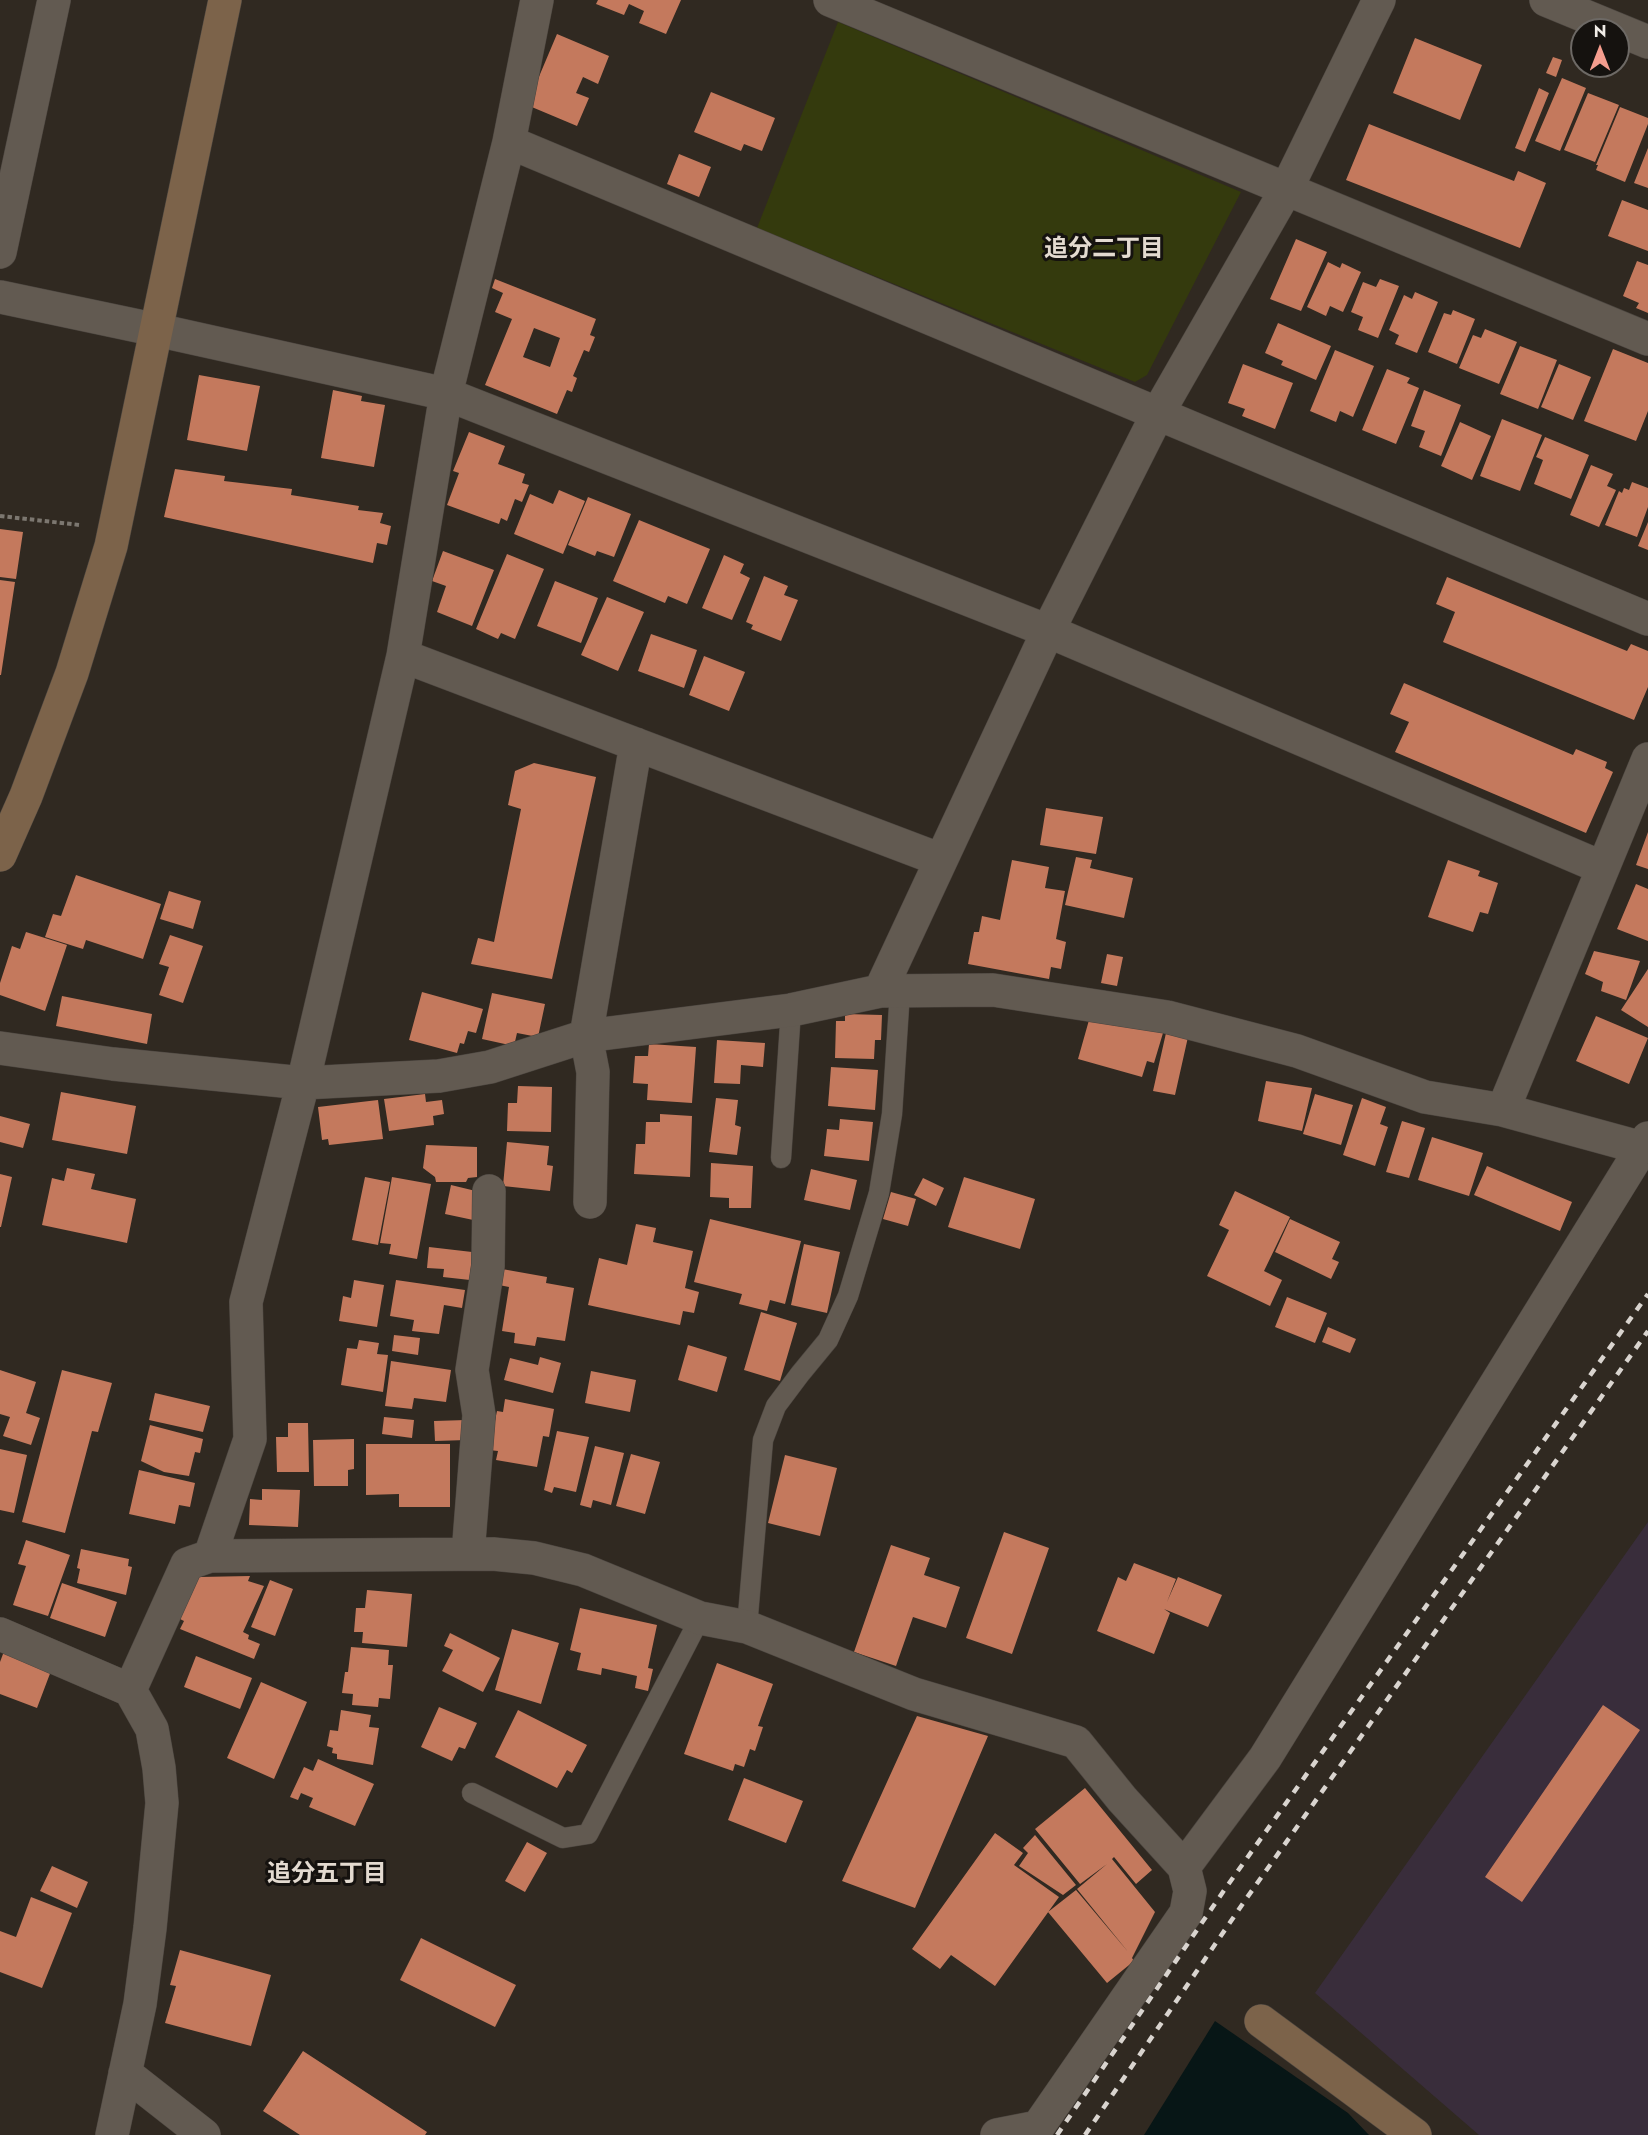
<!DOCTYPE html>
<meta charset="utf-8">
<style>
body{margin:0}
#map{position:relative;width:1648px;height:2135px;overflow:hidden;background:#302921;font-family:Jost,sans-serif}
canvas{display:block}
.north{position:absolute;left:1570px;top:18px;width:60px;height:60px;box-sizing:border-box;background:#15120f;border:2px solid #6d6965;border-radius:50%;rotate:0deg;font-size:16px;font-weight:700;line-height:24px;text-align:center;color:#f0ece7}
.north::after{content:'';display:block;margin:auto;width:21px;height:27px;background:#f59d8e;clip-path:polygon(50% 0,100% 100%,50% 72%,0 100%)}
</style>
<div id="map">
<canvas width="1648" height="2135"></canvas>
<div class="north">N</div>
</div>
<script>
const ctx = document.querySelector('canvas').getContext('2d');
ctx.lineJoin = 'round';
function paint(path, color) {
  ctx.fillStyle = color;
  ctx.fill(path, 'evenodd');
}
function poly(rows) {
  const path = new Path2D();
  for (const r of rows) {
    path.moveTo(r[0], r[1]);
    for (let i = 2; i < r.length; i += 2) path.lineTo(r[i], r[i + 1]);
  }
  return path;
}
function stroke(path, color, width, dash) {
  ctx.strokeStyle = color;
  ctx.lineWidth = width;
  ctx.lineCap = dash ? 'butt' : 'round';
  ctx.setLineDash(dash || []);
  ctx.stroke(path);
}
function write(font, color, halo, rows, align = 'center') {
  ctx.font = font + ' Jost,"Noto Sans JP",sans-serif';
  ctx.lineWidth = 6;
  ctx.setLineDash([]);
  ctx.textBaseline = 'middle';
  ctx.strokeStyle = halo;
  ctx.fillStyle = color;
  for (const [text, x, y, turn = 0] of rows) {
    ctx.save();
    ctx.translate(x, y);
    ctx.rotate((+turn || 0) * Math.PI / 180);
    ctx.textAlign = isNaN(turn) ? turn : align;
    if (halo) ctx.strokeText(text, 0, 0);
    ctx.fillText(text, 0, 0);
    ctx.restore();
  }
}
const industrial = poly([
 [1648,1522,1648,2135,1479,2135,1315,1993]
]);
const green = poly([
 [838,22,1241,192,1147,375,1135,382,757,228]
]);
const water = poly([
 [1215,2021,1348,2113,1369,2135,1144,2135]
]);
const building = poly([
 [598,0,681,0,666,34,639,23,644,11,629,4,624,15,596,4],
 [557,34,609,56,598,84,583,77,576,93,589,98,577,126,527,105],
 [1415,38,1482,65,1460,120,1393,93],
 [1553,57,1562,60,1556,77,1546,73],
 [1562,78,1586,88,1560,151,1535,141],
 [1539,88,1549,93,1525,152,1515,148],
 [711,92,775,118,762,151,744,144,741,151,694,132],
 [1588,93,1619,105,1595,162,1564,150],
 [1620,107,1648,118,1648,124,1625,182,1596,170,1598,165,1596,165],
 [1369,124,1514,181,1518,171,1546,183,1520,248,1346,180],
 [1648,148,1648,188,1634,183],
 [679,154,711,167,699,197,667,184],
 [1622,200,1648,210,1648,251,1608,236],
 [1296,239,1327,252,1301,311,1270,299],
 [1637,261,1648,265,1648,313,1636,308,1639,303,1623,296],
 [1328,262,1340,268,1342,263,1361,272,1343,312,1330,306,1326,316,1307,307],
 [495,279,596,319,590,335,595,337,589,352,584,350,573,376,577,378,572,392,567,390,557,414,485,385,512,319,495,312,503,293,492,288],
 [534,328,560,338,550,367,523,357],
 [1380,279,1399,286,1378,338,1358,330,1363,317,1351,312,1363,282,1376,287],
 [1415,292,1438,302,1417,353,1395,344,1399,335,1389,330,1404,295,1412,299],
 [1453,310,1475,319,1457,364,1428,352,1444,313,1451,315],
 [1278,323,1331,346,1316,380,1281,365,1283,361,1265,353],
 [1485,329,1517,342,1499,384,1459,368,1473,335,1481,338],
 [1520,346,1557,360,1538,409,1500,394],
 [1613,349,1648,363,1648,411,1636,441,1584,421],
 [1335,350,1374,366,1353,417,1340,411,1336,422,1310,411],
 [1243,364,1293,383,1275,429,1242,416,1245,409,1228,403],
 [1559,364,1591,377,1573,420,1541,407],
 [1387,369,1410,378,1407,383,1419,388,1396,444,1362,430],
 [199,375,260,386,247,451,187,440],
 [333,390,362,396,361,401,385,405,374,467,321,458],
 [1424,390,1461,405,1441,456,1419,447,1425,431,1411,426],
 [1502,419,1542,435,1520,491,1480,476],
 [1460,422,1491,436,1472,480,1441,466],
 [469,432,505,446,498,464,525,474,522,483,529,485,522,502,515,499,507,521,501,518,499,524,447,505,459,473,453,471],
 [1545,437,1589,455,1571,499,1534,484,1543,460,1536,457],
 [1591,465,1613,474,1607,486,1616,490,1599,527,1570,515],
 [175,469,225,476,224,481,292,489,291,495,359,506,358,510,383,513,380,523,391,526,387,545,377,543,373,563,164,517],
 [1632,482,1648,488,1648,507,1637,537,1605,525,1619,491,1622,493,1624,488,1629,490],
 [559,490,585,501,563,554,514,534,530,494,553,504],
 [588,497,631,514,614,557,597,551,595,556,568,545],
 [639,520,710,549,687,604,668,596,665,603,613,581],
 [1648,522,1648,550,1638,546],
 [0,529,23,532,16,579,0,577],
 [443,551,494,570,472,626,437,612,446,586,432,581],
 [507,554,544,569,515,639,501,633,498,639,476,629],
 [724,555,744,564,740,573,750,578,732,620,702,608],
 [764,576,788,586,784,595,798,600,781,641,751,629,753,625,746,622],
 [1447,577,1627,651,1631,644,1648,651,1648,687,1634,720,1443,642,1455,612,1436,604],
 [0,580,15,582,1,675,0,675],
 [555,581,598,598,581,643,537,626],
 [607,597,644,612,618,671,581,655],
 [651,634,697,650,684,688,638,671],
 [704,656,745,672,729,711,689,695],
 [1404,683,1573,755,1576,749,1607,762,1605,768,1613,772,1586,833,1395,752,1409,722,1390,714],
 [534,763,596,777,552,979,471,964,478,938,494,942,521,809,508,805,515,771],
 [1046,808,1103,817,1096,854,1040,845],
 [1648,832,1648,869,1636,865],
 [1076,857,1092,860,1090,868,1133,878,1124,918,1065,905],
 [1012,860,1049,867,1045,888,1065,891,1056,939,1066,942,1061,969,1051,967,1049,979,968,964,974,932,979,932,982,916,1000,920],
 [1448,860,1480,871,1478,876,1498,883,1488,914,1480,912,1473,932,1428,917],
 [76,875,161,904,143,959,86,940,83,949,45,937,53,914,61,916],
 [1636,884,1648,889,1648,941,1617,929],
 [169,891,201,901,193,929,160,919],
 [26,932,67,945,45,1011,0,995,0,983,12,946,20,949],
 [170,935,203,946,183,1003,159,995,169,967,159,964],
 [1594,951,1640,961,1626,1000,1601,991,1603,982,1585,974],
 [1107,954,1123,957,1117,986,1101,983],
 [1648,969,1648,1027,1621,1010],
 [422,992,483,1009,476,1033,468,1031,464,1044,460,1043,457,1053,409,1040],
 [492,993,545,1004,538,1037,517,1033,514,1046,482,1039],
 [62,996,152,1014,147,1044,56,1026],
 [1091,1013,1163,1033,1154,1063,1147,1061,1142,1077,1078,1059],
 [845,1014,882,1015,881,1040,875,1040,874,1059,835,1058,836,1021,845,1021],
 [1596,1016,1648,1038,1629,1084,1576,1061],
 [1166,1033,1188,1037,1175,1095,1153,1091],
 [717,1040,765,1043,763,1067,741,1065,740,1084,714,1083],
 [649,1044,696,1047,692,1103,647,1100,648,1084,633,1083,635,1056,648,1056],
 [831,1067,878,1070,875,1110,828,1106],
 [1266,1081,1312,1088,1302,1131,1258,1121],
 [518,1086,552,1087,551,1132,507,1131,508,1103,517,1103],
 [61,1092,136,1106,127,1154,52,1140],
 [425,1094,426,1102,442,1100,444,1114,433,1116,434,1125,389,1131,384,1099],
 [1315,1094,1353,1105,1341,1145,1303,1134],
 [716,1098,738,1100,735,1125,741,1127,737,1155,709,1152],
 [1362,1098,1386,1107,1380,1124,1388,1127,1375,1166,1343,1155],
 [378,1100,383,1139,329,1145,328,1139,322,1140,318,1107],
 [660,1114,692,1116,690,1177,634,1174,636,1144,645,1144,646,1122,660,1122],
 [0,1116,30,1124,23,1148,0,1142],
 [840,1119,873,1122,869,1161,824,1156,827,1129,839,1130],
 [1402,1121,1425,1128,1409,1178,1386,1172],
 [1432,1137,1483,1153,1469,1196,1418,1180],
 [507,1142,549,1146,547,1165,553,1166,550,1191,503,1186],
 [426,1145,477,1147,477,1177,468,1178,466,1182,436,1182,435,1177,423,1168],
 [711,1163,753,1166,751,1208,729,1208,729,1198,710,1197],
 [1487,1166,1572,1202,1560,1231,1474,1195],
 [67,1168,95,1174,91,1189,136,1199,127,1243,42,1225,52,1178,64,1181],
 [811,1169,857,1180,850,1210,804,1200],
 [0,1174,12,1177,1,1227,0,1227],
 [365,1177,390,1182,378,1245,352,1240],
 [392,1177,431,1184,417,1259,389,1254,391,1244,380,1243],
 [964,1177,1035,1199,1020,1249,948,1227],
 [923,1178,944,1188,936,1206,914,1195],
 [451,1185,484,1193,478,1221,445,1214],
 [1235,1191,1290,1217,1264,1271,1282,1280,1270,1306,1207,1276,1229,1230,1219,1225],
 [891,1192,916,1199,908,1226,883,1219],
 [710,1219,801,1241,785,1304,770,1300,767,1311,739,1304,742,1294,694,1282],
 [1290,1219,1340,1242,1332,1259,1339,1262,1331,1279,1275,1252],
 [636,1224,656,1228,653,1242,693,1251,685,1288,699,1292,694,1313,683,1311,680,1325,588,1305,599,1258,627,1265],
 [804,1244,840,1252,827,1313,791,1305],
 [429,1247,472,1252,470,1280,443,1277,444,1269,427,1268],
 [502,1269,547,1277,546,1283,574,1288,565,1341,537,1337,535,1346,514,1343,515,1333,502,1331,509,1287,499,1285],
 [354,1280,384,1285,377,1327,339,1321,343,1296,351,1298],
 [396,1280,465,1290,462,1308,444,1305,439,1334,412,1331,414,1320,390,1316],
 [1287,1297,1327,1313,1315,1343,1275,1327],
 [761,1312,797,1323,780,1381,744,1370],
 [1328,1327,1356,1339,1350,1353,1322,1342],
 [394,1335,420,1338,418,1355,392,1351],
 [359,1340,379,1343,377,1354,388,1355,383,1392,341,1385,347,1348,357,1349],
 [688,1345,727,1357,717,1392,678,1380],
 [540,1357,561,1363,553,1393,504,1380,510,1358,538,1365],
 [391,1361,451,1370,446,1402,414,1398,412,1409,385,1406],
 [0,1370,36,1382,26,1413,40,1418,31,1445,3,1436,10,1417,0,1414],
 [62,1370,112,1383,98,1432,92,1431,65,1533,22,1522],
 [591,1371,636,1380,630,1412,585,1403],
 [155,1393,210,1406,203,1432,149,1420],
 [505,1399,554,1409,549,1437,543,1436,537,1467,496,1460,498,1451,489,1450,497,1411,503,1412],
 [384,1417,414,1420,412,1438,382,1434],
 [466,1420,467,1440,435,1441,434,1421],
 [288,1423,308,1423,309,1472,277,1472,276,1437,288,1437],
 [150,1425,203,1439,200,1453,195,1452,189,1476,164,1472,141,1461],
 [557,1431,589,1437,576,1492,554,1487,552,1493,544,1490],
 [354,1439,354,1469,348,1470,348,1486,314,1486,313,1440],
 [366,1444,450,1444,450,1507,399,1507,399,1494,366,1495],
 [595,1446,624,1453,611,1505,593,1500,591,1508,580,1505],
 [0,1449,27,1455,14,1513,0,1510],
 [631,1454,660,1462,645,1514,616,1506],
 [785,1455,837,1468,820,1536,768,1523],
 [139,1470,195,1483,190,1507,179,1505,175,1524,129,1514],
 [262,1489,300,1490,298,1527,249,1525,250,1499,262,1500],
 [1004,1532,1049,1548,1012,1654,966,1638],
 [26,1540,70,1555,48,1616,13,1605,26,1566,18,1564],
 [891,1545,930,1558,924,1575,960,1587,946,1628,913,1617,896,1666,854,1652],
 [81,1549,129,1559,128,1566,132,1567,126,1595,77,1583,80,1569,77,1568],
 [1134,1563,1176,1579,1167,1602,1178,1577,1222,1595,1208,1627,1164,1609,1170,1613,1154,1654,1097,1631,1118,1577,1126,1581],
 [250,1576,248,1581,264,1586,243,1632,249,1635,248,1639,260,1644,254,1659,180,1629,184,1621,178,1618,199,1577],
 [270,1580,293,1589,275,1636,251,1627],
 [62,1583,117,1602,105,1637,50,1618],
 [367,1590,412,1594,407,1647,362,1643,363,1632,354,1632,356,1608,365,1608],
 [580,1608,657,1625,648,1668,653,1669,648,1691,635,1688,637,1676,602,1668,601,1675,577,1670,581,1653,570,1650],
 [512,1629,559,1643,541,1704,495,1690],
 [450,1633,500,1658,483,1692,442,1671,453,1650,444,1646],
 [6,1646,54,1663,37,1708,0,1694,0,1662],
 [351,1647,389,1650,388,1665,393,1665,390,1699,379,1698,378,1707,352,1705,353,1694,342,1693,345,1672,348,1672],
 [196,1656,252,1678,240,1709,184,1687],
 [717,1663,773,1684,758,1726,763,1727,755,1751,750,1749,744,1767,735,1764,733,1771,684,1754],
 [261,1682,307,1702,274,1779,227,1758],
 [1603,1705,1640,1730,1522,1902,1485,1877],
 [439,1707,477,1723,465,1749,459,1747,452,1761,421,1747],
 [341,1710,371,1715,369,1727,379,1728,373,1765,337,1759,337,1754,332,1753,333,1748,327,1746,330,1730,338,1731],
 [518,1710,587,1745,572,1773,567,1770,557,1788,495,1757],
 [917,1716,988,1736,915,1908,842,1881],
 [318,1759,374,1784,355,1826,309,1807,313,1798,301,1793,298,1800,290,1797,304,1767,313,1771],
 [744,1778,803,1801,786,1843,728,1820],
 [1085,1788,1152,1870,1136,1884,1114,1857,1112,1859,1155,1912,1132,1958,1134,1961,1107,1983,1048,1912,1076,1890,1129,1953,1077,1889,1107,1864,1080,1884,1035,1829],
 [995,1833,1023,1853,1014,1865,1059,1897,995,1986,951,1955,940,1969,912,1949],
 [1035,1835,1076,1885,1063,1895,1019,1866,1028,1853,1023,1848],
 [527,1842,547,1853,525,1892,505,1881],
 [52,1866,88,1882,77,1908,40,1891],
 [31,1897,72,1913,42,1988,0,1972,0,1931,16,1937],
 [421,1938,516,1985,495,2027,400,1980],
 [180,1950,271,1975,251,2046,165,2023,176,1986,170,1985],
 [303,2051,427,2132,425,2135,300,2135,263,2111]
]);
const path = poly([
 [0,516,80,525]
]);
const lane = poly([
 [781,1158,791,1010],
 [747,1627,763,1440,776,1406,800,1374,828,1340,848,1296,879,1193,892,1114,900,991],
 [472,1793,563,1838,588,1834,700,1618]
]);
const street = poly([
 [830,0,1648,339],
 [1546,0,1648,42],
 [509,142,1648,619],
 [0,252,54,0],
 [0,297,157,330,446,394,1048,631,1603,868,1503,1110],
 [403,656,941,860],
 [1603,868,1648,759],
 [880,991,1048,631,1158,413,1287,188,1379,0],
 [0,1048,113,1064,303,1083,439,1076,490,1067,586,1036,791,1010,880,991,993,990,1167,1017,1297,1051,1425,1097,1503,1110,1642,1148],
 [590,1202,593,1072,586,1036,636,744],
 [468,1554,479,1415,472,1370,488,1266,489,1191],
 [210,1556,250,1439,246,1302,303,1083,403,656,446,394,509,142,537,0],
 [0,1634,130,1690,152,1729,159,1768,162,1803,150,1928,140,2004,112,2135],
 [130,1690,187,1564,210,1556,493,1554,534,1558,583,1570,700,1618,747,1627,914,1694,1076,1742,1122,1799,1184,1867,1190,1891,1186,1913,1038,2127,997,2135],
 [1184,1867,1265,1758,1648,1138],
 [125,2073,204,2135]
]);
const secondary = poly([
 [0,855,26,796,72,673,111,546,225,0],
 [1261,2021,1415,2135]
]);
const rail = poly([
 [1057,2135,1225,1889,1648,1294],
 [1085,2135,1246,1899,1648,1331]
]);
const neighbourhoodNames = [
 ["追分二丁目",1104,250],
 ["追分五丁目",327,1875]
];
paint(industrial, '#392d3b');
paint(green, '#343a0d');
paint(water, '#071616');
paint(building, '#c4795d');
stroke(lane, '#4c4640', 21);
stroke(street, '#4c4640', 34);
stroke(secondary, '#4c4640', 34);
stroke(path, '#7c7770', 4, [4.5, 3]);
stroke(lane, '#625a51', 20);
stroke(street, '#625a51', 33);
stroke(secondary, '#7c634a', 33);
stroke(rail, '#d9d4cf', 4.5, [8, 8]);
write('bold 24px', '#e3dad0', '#15120f', neighbourhoodNames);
</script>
